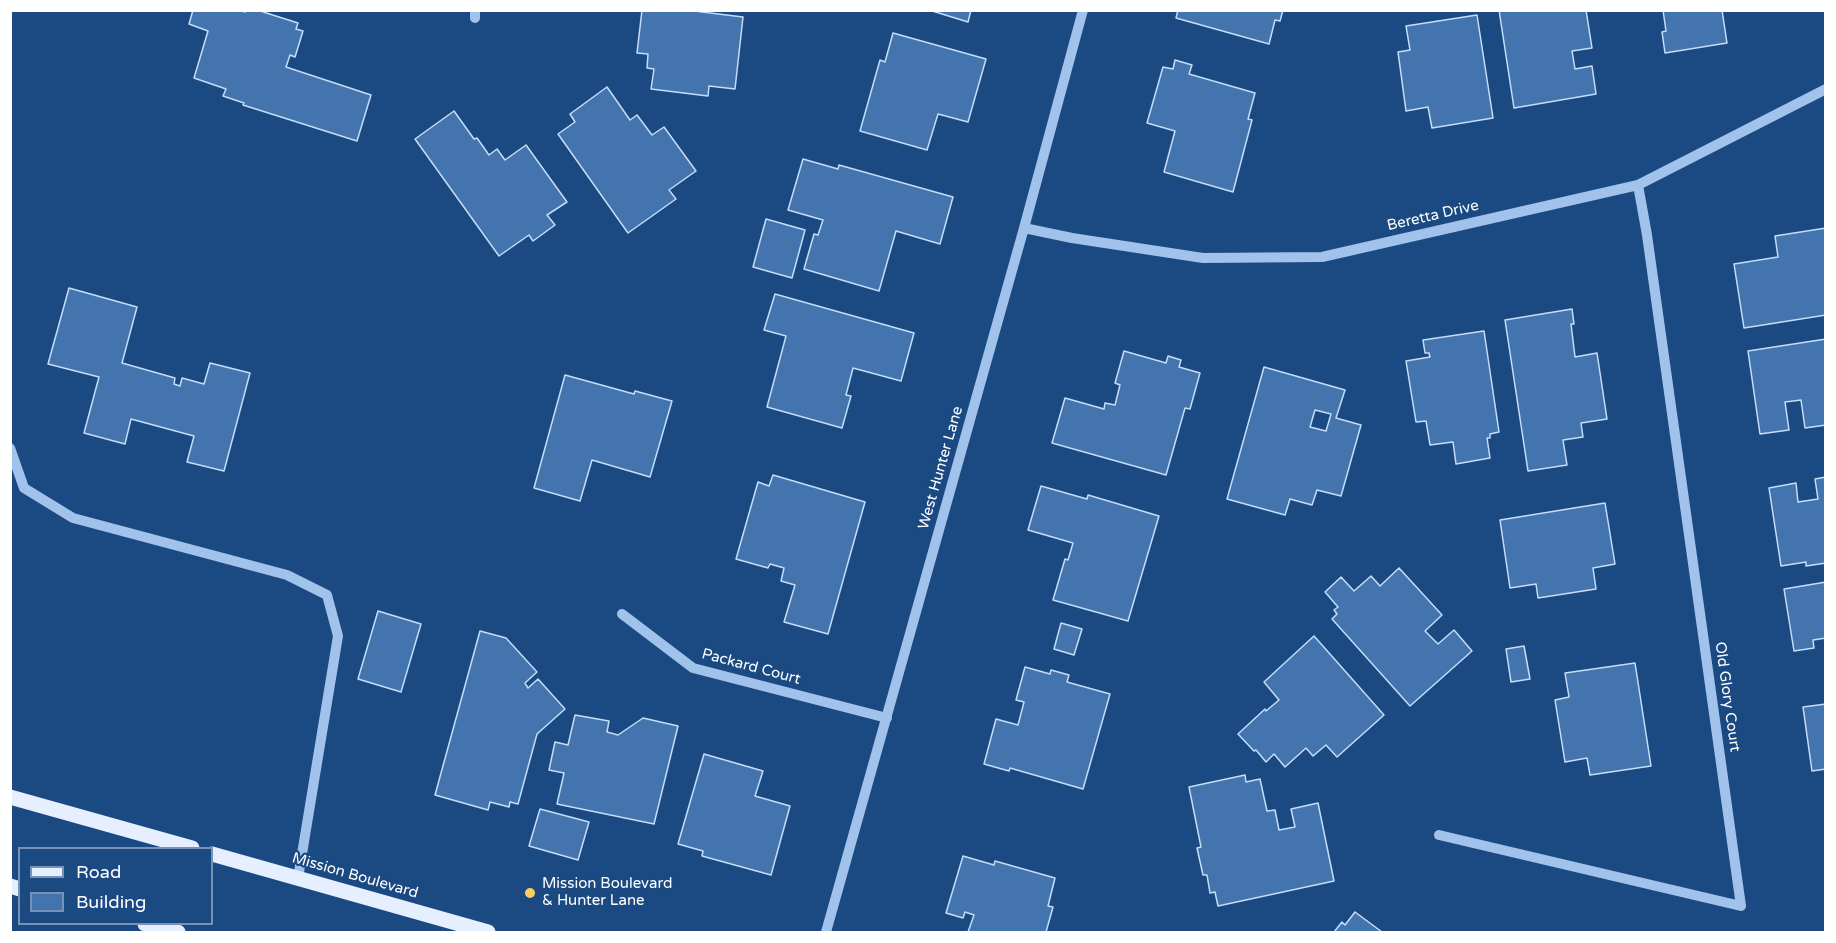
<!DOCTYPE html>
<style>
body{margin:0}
#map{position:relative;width:1836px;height:943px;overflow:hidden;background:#1b4a83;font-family:"Varela Round",sans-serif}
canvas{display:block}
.frame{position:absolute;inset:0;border:12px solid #fff;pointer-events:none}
.legend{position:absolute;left:18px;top:847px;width:195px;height:78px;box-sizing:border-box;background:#1b4a83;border:2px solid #7692b5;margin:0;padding:8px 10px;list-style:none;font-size:18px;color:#fff}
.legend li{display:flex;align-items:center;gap:12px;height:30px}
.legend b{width:30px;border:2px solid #7692b5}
</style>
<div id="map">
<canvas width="1836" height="943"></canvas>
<div class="frame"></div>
<ul class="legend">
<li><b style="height:8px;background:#e5efff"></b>Road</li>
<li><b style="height:16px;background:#4474ad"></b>Building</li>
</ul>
</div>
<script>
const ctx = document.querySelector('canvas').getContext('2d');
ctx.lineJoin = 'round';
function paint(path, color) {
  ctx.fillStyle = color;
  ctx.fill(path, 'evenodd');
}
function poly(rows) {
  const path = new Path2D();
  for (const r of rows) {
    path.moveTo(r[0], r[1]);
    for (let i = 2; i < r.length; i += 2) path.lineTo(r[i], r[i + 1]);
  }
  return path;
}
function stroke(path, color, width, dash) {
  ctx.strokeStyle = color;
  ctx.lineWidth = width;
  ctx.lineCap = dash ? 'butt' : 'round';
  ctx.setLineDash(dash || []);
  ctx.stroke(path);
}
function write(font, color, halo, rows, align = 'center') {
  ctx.font = font + ' "Varela Round",sans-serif';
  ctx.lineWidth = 4.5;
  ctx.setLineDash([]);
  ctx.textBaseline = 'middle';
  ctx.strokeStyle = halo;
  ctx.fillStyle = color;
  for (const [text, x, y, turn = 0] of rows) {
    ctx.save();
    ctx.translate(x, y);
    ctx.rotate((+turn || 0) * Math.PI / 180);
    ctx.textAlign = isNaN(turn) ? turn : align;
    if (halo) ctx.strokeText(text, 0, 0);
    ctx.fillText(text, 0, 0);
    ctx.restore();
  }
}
const building = poly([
 [193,10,239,10,245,12,245,10,257,10,298,23,296,29,303,31,295,57,290,55,286,67,371,95,357,141,243,105,244,103,223,96,226,89,194,78,208,31,189,24,193,10],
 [642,10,686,10,743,17,735,89,709,86,708,96,651,89,654,69,647,68,648,54,637,53,642,10],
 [929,10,971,10,968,22,929,10],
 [1178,10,1283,10,1280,21,1275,20,1269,44,1176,18,1178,10],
 [1499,10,1586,10,1592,48,1572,51,1575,69,1592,66,1596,94,1514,108,1499,10],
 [1663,10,1722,10,1727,43,1665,53,1662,32,1666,31,1663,10],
 [1477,15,1493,118,1432,128,1428,107,1406,111,1398,52,1410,50,1406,26,1477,15],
 [893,33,986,59,968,122,938,114,927,150,860,131,880,60,885,62,893,33],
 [1175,60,1192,65,1189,74,1255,93,1248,119,1252,120,1233,192,1164,172,1175,131,1147,123,1163,67,1173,69,1175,60],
 [607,87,630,120,637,115,652,135,664,127,696,171,669,190,676,199,628,233,558,134,575,122,570,114,607,87],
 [454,111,474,139,477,138,489,155,497,149,505,160,526,145,567,202,547,215,555,225,533,241,529,235,499,256,415,139,454,111],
 [803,159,838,169,839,165,953,197,940,244,896,231,879,291,804,269,814,234,818,235,823,220,788,210,803,159],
 [766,219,805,230,792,278,753,267,766,219],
 [1826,228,1826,315,1744,328,1734,264,1778,257,1775,236,1826,228],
 [69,288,137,307,122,363,175,378,174,384,180,386,182,378,204,384,210,363,250,373,224,471,187,462,194,436,131,419,125,444,84,433,99,377,48,364,69,288],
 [775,294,914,333,901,381,853,368,846,395,851,396,842,428,767,407,786,336,764,330,775,294],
 [1572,309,1574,324,1571,324,1575,357,1597,353,1607,419,1581,423,1583,437,1563,440,1567,465,1528,471,1505,320,1572,309],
 [1484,331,1499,432,1490,434,1490,438,1487,438,1490,458,1456,464,1453,442,1430,445,1426,421,1416,422,1406,361,1430,357,1429,353,1425,353,1423,340,1484,331],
 [1826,339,1826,425,1805,428,1801,400,1785,402,1789,430,1760,434,1748,351,1826,339],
 [1124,351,1166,363,1168,356,1181,360,1179,367,1200,373,1190,409,1185,408,1166,475,1052,443,1065,398,1104,409,1105,403,1115,405,1120,385,1115,383,1124,351],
 [1264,367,1345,390,1336,418,1361,425,1341,496,1317,490,1312,505,1290,499,1285,515,1227,499,1264,367],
 [1315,410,1331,414,1326,431,1310,427,1315,410],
 [565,375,634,394,635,391,672,401,650,477,592,460,580,501,534,488,565,375],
 [773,475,865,502,828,634,784,622,795,585,781,581,784,568,770,564,768,568,736,559,758,482,769,486,773,475],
 [1826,477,1826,563,1806,566,1806,562,1781,566,1769,488,1796,483,1798,502,1818,499,1815,479,1826,477],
 [1041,486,1087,499,1088,495,1159,516,1128,621,1053,600,1065,559,1068,560,1073,543,1028,530,1041,486],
 [1605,503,1615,564,1593,568,1596,589,1538,598,1536,584,1510,588,1500,520,1605,503],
 [1399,568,1442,615,1425,631,1438,644,1454,630,1472,651,1410,706,1332,619,1337,614,1334,610,1338,607,1325,592,1341,577,1354,591,1371,576,1380,586,1399,568],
 [1826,582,1826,638,1813,640,1814,648,1794,651,1784,589,1826,582],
 [378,611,421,624,401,692,358,679,378,611],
 [1061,623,1082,629,1074,655,1054,649,1061,623],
 [480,631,506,638,537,672,525,683,528,688,538,679,565,709,537,734,518,804,510,802,509,807,490,802,488,810,435,795,480,631],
 [1314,636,1384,715,1337,757,1326,745,1313,756,1306,748,1285,767,1274,754,1266,762,1256,750,1254,751,1238,734,1265,709,1266,711,1279,700,1264,682,1314,636],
 [1524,646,1530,679,1511,682,1506,649,1524,646],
 [1635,663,1651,766,1590,775,1587,758,1565,762,1555,700,1569,697,1565,673,1635,663],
 [1025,667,1050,674,1051,670,1069,675,1067,682,1110,694,1083,789,1010,768,1009,771,984,764,996,719,1018,725,1024,702,1016,700,1025,667],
 [1826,704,1826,769,1812,771,1803,707,1826,704],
 [575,715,609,721,607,732,618,735,643,718,678,726,654,824,557,804,564,773,549,770,555,742,568,745,575,715],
 [704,754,763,771,755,796,790,806,771,875,702,856,703,851,678,844,704,754],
 [1245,775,1246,782,1260,779,1267,811,1275,810,1279,830,1295,827,1291,809,1318,803,1334,881,1218,906,1215,892,1210,893,1207,875,1203,875,1197,848,1201,847,1189,787,1245,775],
 [540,809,589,822,578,860,529,846,540,809],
 [963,856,994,865,995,861,1055,878,1048,906,1053,907,1046,932,968,932,974,915,965,912,963,918,946,913,963,856],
 [1355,912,1382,932,1334,932,1342,922,1345,925,1355,912]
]);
const minor = poly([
 [475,10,475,18],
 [1024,228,1072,238,1203,258,1322,257,1638,185,1826,89],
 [10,448,24,488,73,518,287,575,327,595,338,636,298,878],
 [622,614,693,668,887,718],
 [1439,835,1741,906,1647,235,1638,185],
 [826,932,1024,228,1083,10]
]);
const major = poly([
 [10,797,192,848],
 [212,854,488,932],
 [10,886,20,889],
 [145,924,178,932]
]);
const markers = [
 [530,893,6,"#fccc5d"]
];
const streetNames = [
 ["Beretta Drive",1433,216,-13],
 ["West Hunter Lane",941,468,-74],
 ["Packard Court",751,667,15],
 ["Old Glory Court",1727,697,82],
 ["Mission Boulevard",355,876,16]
];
const poiNames = [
 ["Mission Boulevard",542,884],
 ["& Hunter Lane",542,901]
];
paint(building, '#4474ad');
stroke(building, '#c5ddf8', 1.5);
stroke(minor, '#a1c3eb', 10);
stroke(major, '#e5efff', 15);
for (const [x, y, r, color] of markers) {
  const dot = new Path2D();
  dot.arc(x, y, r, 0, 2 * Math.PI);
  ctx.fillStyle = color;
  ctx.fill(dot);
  stroke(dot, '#1b4a83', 2);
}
write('15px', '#fff', '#1b4a83', streetNames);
write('15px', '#fff', '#1b4a83', poiNames, 'left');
</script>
